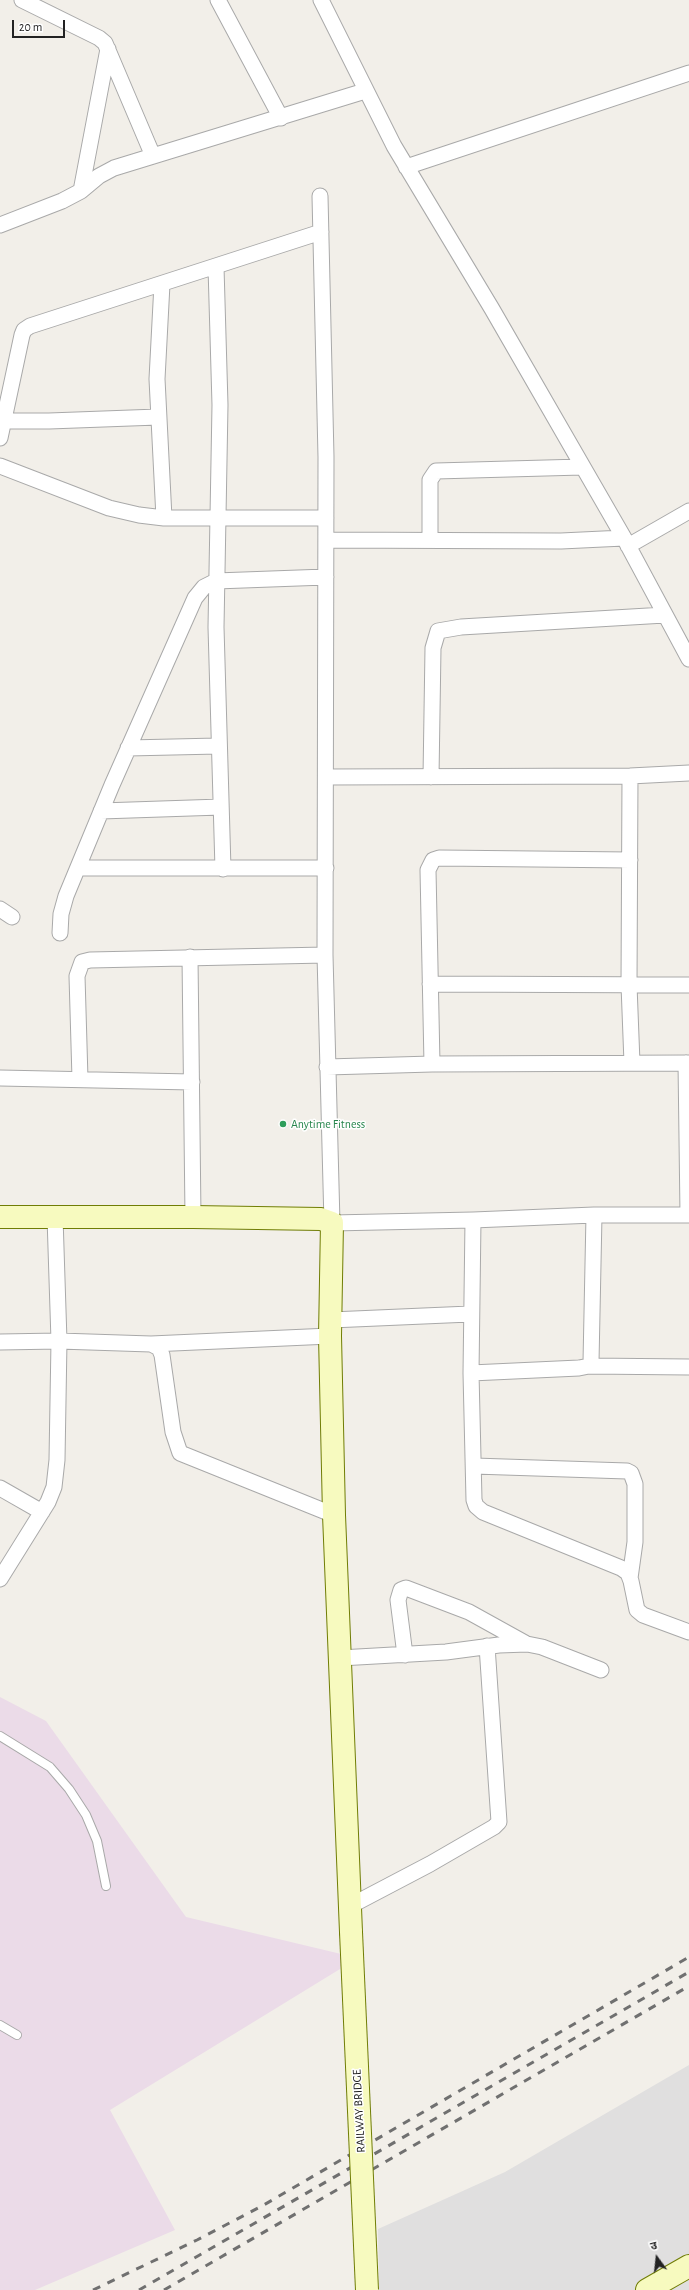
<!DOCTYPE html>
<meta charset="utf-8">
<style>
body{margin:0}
#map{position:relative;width:689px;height:2290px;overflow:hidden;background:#f2efe9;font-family:"Alegreya Sans","Noto Sans Devanagari",sans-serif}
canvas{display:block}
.north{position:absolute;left:637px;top:2238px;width:40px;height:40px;-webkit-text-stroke:3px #fff;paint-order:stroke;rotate:345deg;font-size:11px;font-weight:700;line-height:16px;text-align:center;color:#222}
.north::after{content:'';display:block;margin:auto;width:14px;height:18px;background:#222;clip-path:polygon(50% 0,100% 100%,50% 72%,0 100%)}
.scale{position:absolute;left:12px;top:20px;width:53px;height:18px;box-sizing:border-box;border:2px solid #222;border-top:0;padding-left:5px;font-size:12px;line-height:14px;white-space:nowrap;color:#222;-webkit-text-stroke:3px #fff;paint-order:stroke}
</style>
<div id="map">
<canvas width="689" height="2290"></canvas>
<div class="north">उ</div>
<div class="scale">20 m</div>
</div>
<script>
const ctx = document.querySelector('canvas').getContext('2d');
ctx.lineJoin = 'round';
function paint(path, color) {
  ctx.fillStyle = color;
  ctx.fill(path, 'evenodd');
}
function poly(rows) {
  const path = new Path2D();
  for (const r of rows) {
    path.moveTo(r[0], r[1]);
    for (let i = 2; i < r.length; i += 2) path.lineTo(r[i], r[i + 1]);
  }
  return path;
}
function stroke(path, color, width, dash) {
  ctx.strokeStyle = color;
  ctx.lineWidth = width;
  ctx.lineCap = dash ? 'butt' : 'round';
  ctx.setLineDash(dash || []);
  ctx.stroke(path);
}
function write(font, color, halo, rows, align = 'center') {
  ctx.font = font + ' "Alegreya Sans",sans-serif';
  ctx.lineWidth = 3;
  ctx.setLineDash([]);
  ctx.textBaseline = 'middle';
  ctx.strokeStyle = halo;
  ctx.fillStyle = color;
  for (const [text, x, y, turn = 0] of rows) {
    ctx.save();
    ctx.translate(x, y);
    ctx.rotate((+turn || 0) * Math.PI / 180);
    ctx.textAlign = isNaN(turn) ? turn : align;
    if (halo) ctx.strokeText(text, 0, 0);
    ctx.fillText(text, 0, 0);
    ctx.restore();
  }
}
const residential = poly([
 [689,2065,689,2290,379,2290,378,2229,505,2172]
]);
const industrial = poly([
 [0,1697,46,1721,186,1917,358,1958,110,2110,175,2230,35,2290,0,2290]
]);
const lane = poly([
 [0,1736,50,1767,69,1789,86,1815,97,1841,106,1886],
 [0,2025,17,2035]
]);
const street = poly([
 [22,0,99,38,105,43,153,156],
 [218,0,281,118],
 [321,0,394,146,492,309,624,538,689,659],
 [406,167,689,73],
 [81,191,108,49],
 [320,196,326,457,325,955,332,1223,473,1220,594,1215,689,1215],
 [0,225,62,201,81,191,99,176,114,168,365,91],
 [216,267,220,405,216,627,223,869],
 [162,284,157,379,164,518],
 [4,421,49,421,158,417],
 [0,438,22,335,24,330,30,326,321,232],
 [0,466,109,508,139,515,164,518,326,518],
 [326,540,561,541,624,538],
 [430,540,430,480,436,471,582,467],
 [628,546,689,511],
 [128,748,218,746],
 [630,776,629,985,632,1063],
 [326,777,630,776,689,773],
 [431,777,433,648,438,631,461,627,665,615],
 [101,811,221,807],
 [78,868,326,868],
 [0,909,12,917],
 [60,933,61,914,66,896,112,785,195,598,204,587,216,581,326,577],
 [190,957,193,1217],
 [430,984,689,985],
 [686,1063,688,1215],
 [432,1064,428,870,433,860,439,858,630,860],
 [327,1067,432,1064,689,1063],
 [0,1078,192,1082],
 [80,1079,77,976,82,962,90,960,325,955],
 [594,1215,591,1362,589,1366,579,1368,471,1373,474,1500,476,1506,483,1512,621,1568,628,1573,631,1581,637,1610,643,1615,689,1632],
 [331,1320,470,1314],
 [0,1342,59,1341,151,1344,159,1348,162,1355,173,1432,180,1453,334,1515],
 [151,1344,330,1336],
 [589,1366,689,1367],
 [471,1373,473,1220],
 [474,1466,627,1471,631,1473,635,1484,635,1542,630,1578],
 [0,1488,42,1512],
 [0,1579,48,1502,54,1487,57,1460,59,1341,55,1217],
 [405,1655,398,1600,401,1590,406,1588,469,1612,525,1643],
 [340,1658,446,1652,499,1645,527,1644,542,1647,601,1670],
 [350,1906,430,1864,494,1827,499,1822,487,1646]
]);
const secondary = poly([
 [0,1217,193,1217,321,1219,332,1223,330,1336,334,1515,351,1932],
 [647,2290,689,2266]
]);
const rail = poly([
 [93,2290,197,2240,262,2206,689,1957],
 [139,2290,689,1972],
 [164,2290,689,1986]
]);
const secondaryBridge = poly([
 [351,1932,367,2290]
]);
const markers = [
 [283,1124,4,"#2e9e5b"]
];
const leisureNames = [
 ["Anytime Fitness",291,1124]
];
const streetNames = [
 ["RAILWAY BRIDGE",359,2111,-93]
];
paint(residential, '#e0dfdf');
paint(industrial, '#ebdbe8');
stroke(lane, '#a9a9a9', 10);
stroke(street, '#a9a9a9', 17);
stroke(secondary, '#707d05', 24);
stroke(lane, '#fff', 8);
stroke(street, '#fff', 15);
stroke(secondary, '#f7fabf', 22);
stroke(rail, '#707070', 3, [8, 8]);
stroke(secondaryBridge, '#707d05', 24, []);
stroke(secondaryBridge, '#f7fabf', 22);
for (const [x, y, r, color] of markers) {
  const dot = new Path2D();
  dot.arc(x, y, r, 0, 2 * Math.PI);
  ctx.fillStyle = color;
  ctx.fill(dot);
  stroke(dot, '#fff', 1.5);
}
write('12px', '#27864d', '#fff', leisureNames, 'left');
write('12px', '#222', '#fff', streetNames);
</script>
